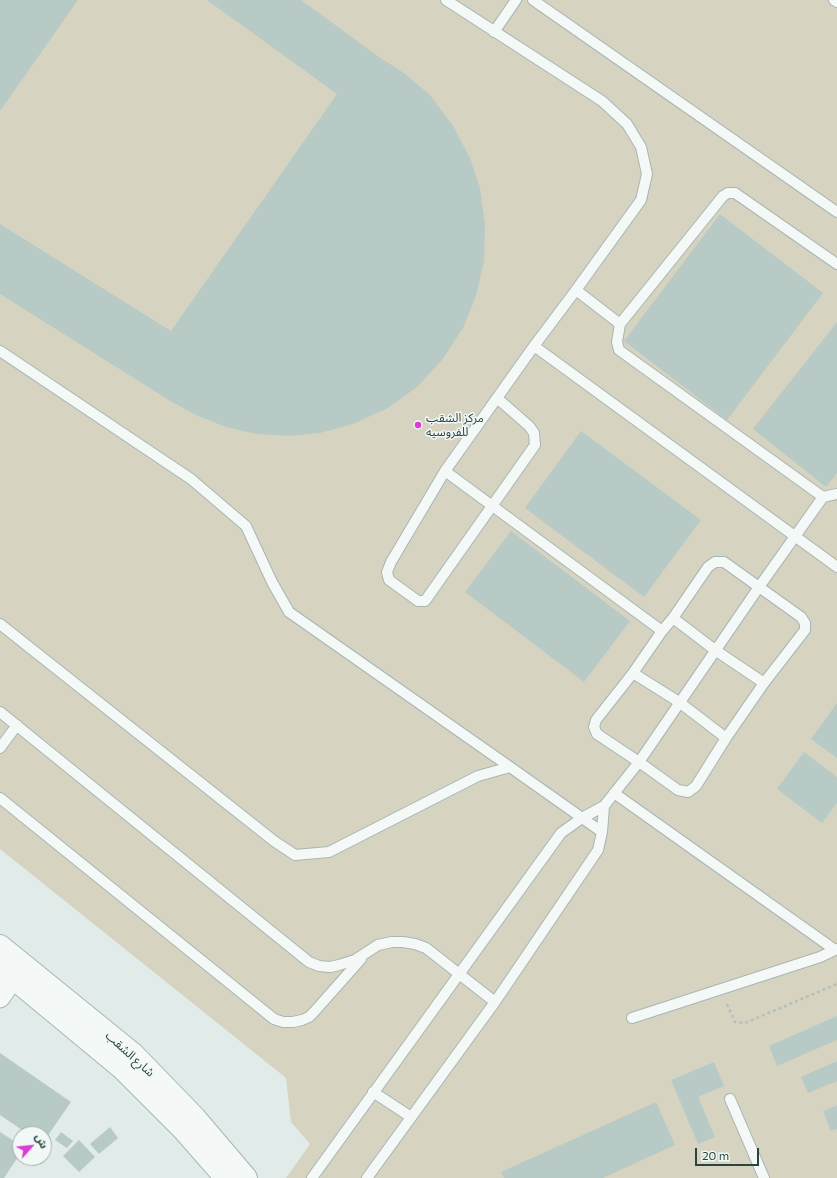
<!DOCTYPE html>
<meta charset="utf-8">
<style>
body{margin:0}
#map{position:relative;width:837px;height:1178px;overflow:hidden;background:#e1ebe9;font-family:Commissioner,"Noto Sans Arabic",sans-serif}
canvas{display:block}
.north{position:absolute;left:12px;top:1126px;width:40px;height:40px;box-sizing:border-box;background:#f1f8f6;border:1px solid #a1b0ad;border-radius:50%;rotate:63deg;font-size:11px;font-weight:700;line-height:16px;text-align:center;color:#28453f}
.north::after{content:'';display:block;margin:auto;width:14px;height:18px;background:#db3bd8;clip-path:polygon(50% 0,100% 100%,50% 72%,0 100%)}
.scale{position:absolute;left:695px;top:1148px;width:64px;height:18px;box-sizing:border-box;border:2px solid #28453f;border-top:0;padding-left:5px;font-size:12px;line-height:14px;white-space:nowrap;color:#28453f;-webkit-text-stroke:3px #f1f8f6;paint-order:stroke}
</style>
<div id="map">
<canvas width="837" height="1178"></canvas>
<div class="north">ش</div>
<div class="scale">20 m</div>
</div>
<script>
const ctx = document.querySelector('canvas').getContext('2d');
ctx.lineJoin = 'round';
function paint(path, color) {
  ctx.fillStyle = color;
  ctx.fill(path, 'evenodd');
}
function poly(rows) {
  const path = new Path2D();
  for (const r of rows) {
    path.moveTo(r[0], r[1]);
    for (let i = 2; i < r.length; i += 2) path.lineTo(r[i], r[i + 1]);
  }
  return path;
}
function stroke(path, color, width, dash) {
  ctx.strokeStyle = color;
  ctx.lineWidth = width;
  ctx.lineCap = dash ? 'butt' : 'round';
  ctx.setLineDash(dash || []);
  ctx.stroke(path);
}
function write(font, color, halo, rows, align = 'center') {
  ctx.font = font + ' Commissioner,"Noto Sans Arabic",sans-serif';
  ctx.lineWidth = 3;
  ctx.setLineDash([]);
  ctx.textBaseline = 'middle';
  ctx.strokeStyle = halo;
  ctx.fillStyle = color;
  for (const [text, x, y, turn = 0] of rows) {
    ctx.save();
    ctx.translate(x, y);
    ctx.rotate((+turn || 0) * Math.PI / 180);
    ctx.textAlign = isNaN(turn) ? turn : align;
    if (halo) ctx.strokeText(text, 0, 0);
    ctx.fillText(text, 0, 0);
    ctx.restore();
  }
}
const green = poly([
 [0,0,837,0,837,1178,286,1178,310,1144,291,1122,286,1078,0,849]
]);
const building = poly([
 [0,0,78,0,0,111],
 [207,0,301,0,379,57,404,73,430,95,453,126,470,158,480,188,485,224,484,261,476,296,463,328,442,360,417,387,388,408,353,424,320,433,289,436,256,434,226,427,198,416,172,402,0,294,0,224,171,331,337,94],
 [720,214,823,293,727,420,624,341],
 [837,322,837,473,826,487,753,429],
 [581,431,701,520,644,597,525,508],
 [511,531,630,621,584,682,465,592],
 [837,703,837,758,811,739],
 [804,752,837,777,837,803,822,823,777,789],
 [837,1016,837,1040,777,1066,769,1046],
 [0,1053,71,1102,44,1141,44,1134,28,1134,0,1115],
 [837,1061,837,1081,808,1093,801,1077],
 [714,1062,724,1086,698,1097,715,1137,698,1144,671,1080],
 [656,1102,675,1145,603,1178,504,1178,501,1172],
 [837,1105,837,1129,831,1131,823,1111],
 [110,1127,118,1138,99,1154,90,1144],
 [0,1132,20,1145,20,1154,4,1178,0,1178],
 [61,1132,73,1141,67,1148,55,1140],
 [79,1140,95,1157,79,1172,63,1156]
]);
const path = poly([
 [727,1004,735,1022,745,1023,837,984]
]);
const service = poly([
 [446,0,602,101,627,124,641,147,647,174,641,200,576,290,620,324],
 [533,0,837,212],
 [834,0,837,2],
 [494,32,516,0],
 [534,346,837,567],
 [0,351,191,479,246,526,272,582,289,612,510,767],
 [497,398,529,426,534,433,535,445,425,601,418,601,389,580,387,572,391,562,445,471,534,346,576,290],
 [445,471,662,631,673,618,715,650,764,683],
 [823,497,619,350,617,342,620,324,723,196,728,193,735,193,837,264],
 [673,618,708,567,715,562,724,562,801,617,805,623,805,630,764,683,726,738,696,786,688,792,678,790,639,762,597,734,594,727,596,720,633,673,679,702,726,738],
 [0,624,274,841,295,855,329,852,478,776,510,767,602,832],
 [633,673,662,631],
 [0,712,309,962,319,966,330,967,339,965,355,960,378,945,392,942,403,942,415,944,426,948,495,1002],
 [0,748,17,725],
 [614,793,835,950],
 [0,798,274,1019,283,1022,293,1022,302,1020,309,1017,314,1012,361,959],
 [604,806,639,762,759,587,823,497,837,494],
 [632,1018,820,957,837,949],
 [373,1092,411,1117],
 [730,1099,764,1178],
 [312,1178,561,833,582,818,604,806,602,832,598,850,495,1002,367,1178]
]);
const minor = poly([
 [0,998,14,978]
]);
const tertiary = poly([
 [0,946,133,1054,195,1118,246,1178],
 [0,967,122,1068,184,1130,226,1178]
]);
const markers = [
 [418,425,4,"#db3bd8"]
];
const poiNames = [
 ["مركز الشقب",426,418],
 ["للفروسيه",426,432]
];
const streetNames = [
 ["شارع الشقب",130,1054,42]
];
paint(green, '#d6d4c1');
paint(building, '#b8cac5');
stroke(service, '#a6b6b3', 12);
stroke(minor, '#a6b6b3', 21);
stroke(tertiary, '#a6b6b3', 24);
stroke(path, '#b3bfbd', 2.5, [3, 3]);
stroke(service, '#f4f9f8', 10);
stroke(minor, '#f4f9f8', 19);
stroke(tertiary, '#f4f9f8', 22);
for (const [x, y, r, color] of markers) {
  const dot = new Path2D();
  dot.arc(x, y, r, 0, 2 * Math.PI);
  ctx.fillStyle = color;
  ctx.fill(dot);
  stroke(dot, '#f1f8f6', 1.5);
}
write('12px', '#28453f', '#f1f8f6', poiNames, 'left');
write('12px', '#28453f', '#f1f8f6', streetNames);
</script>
